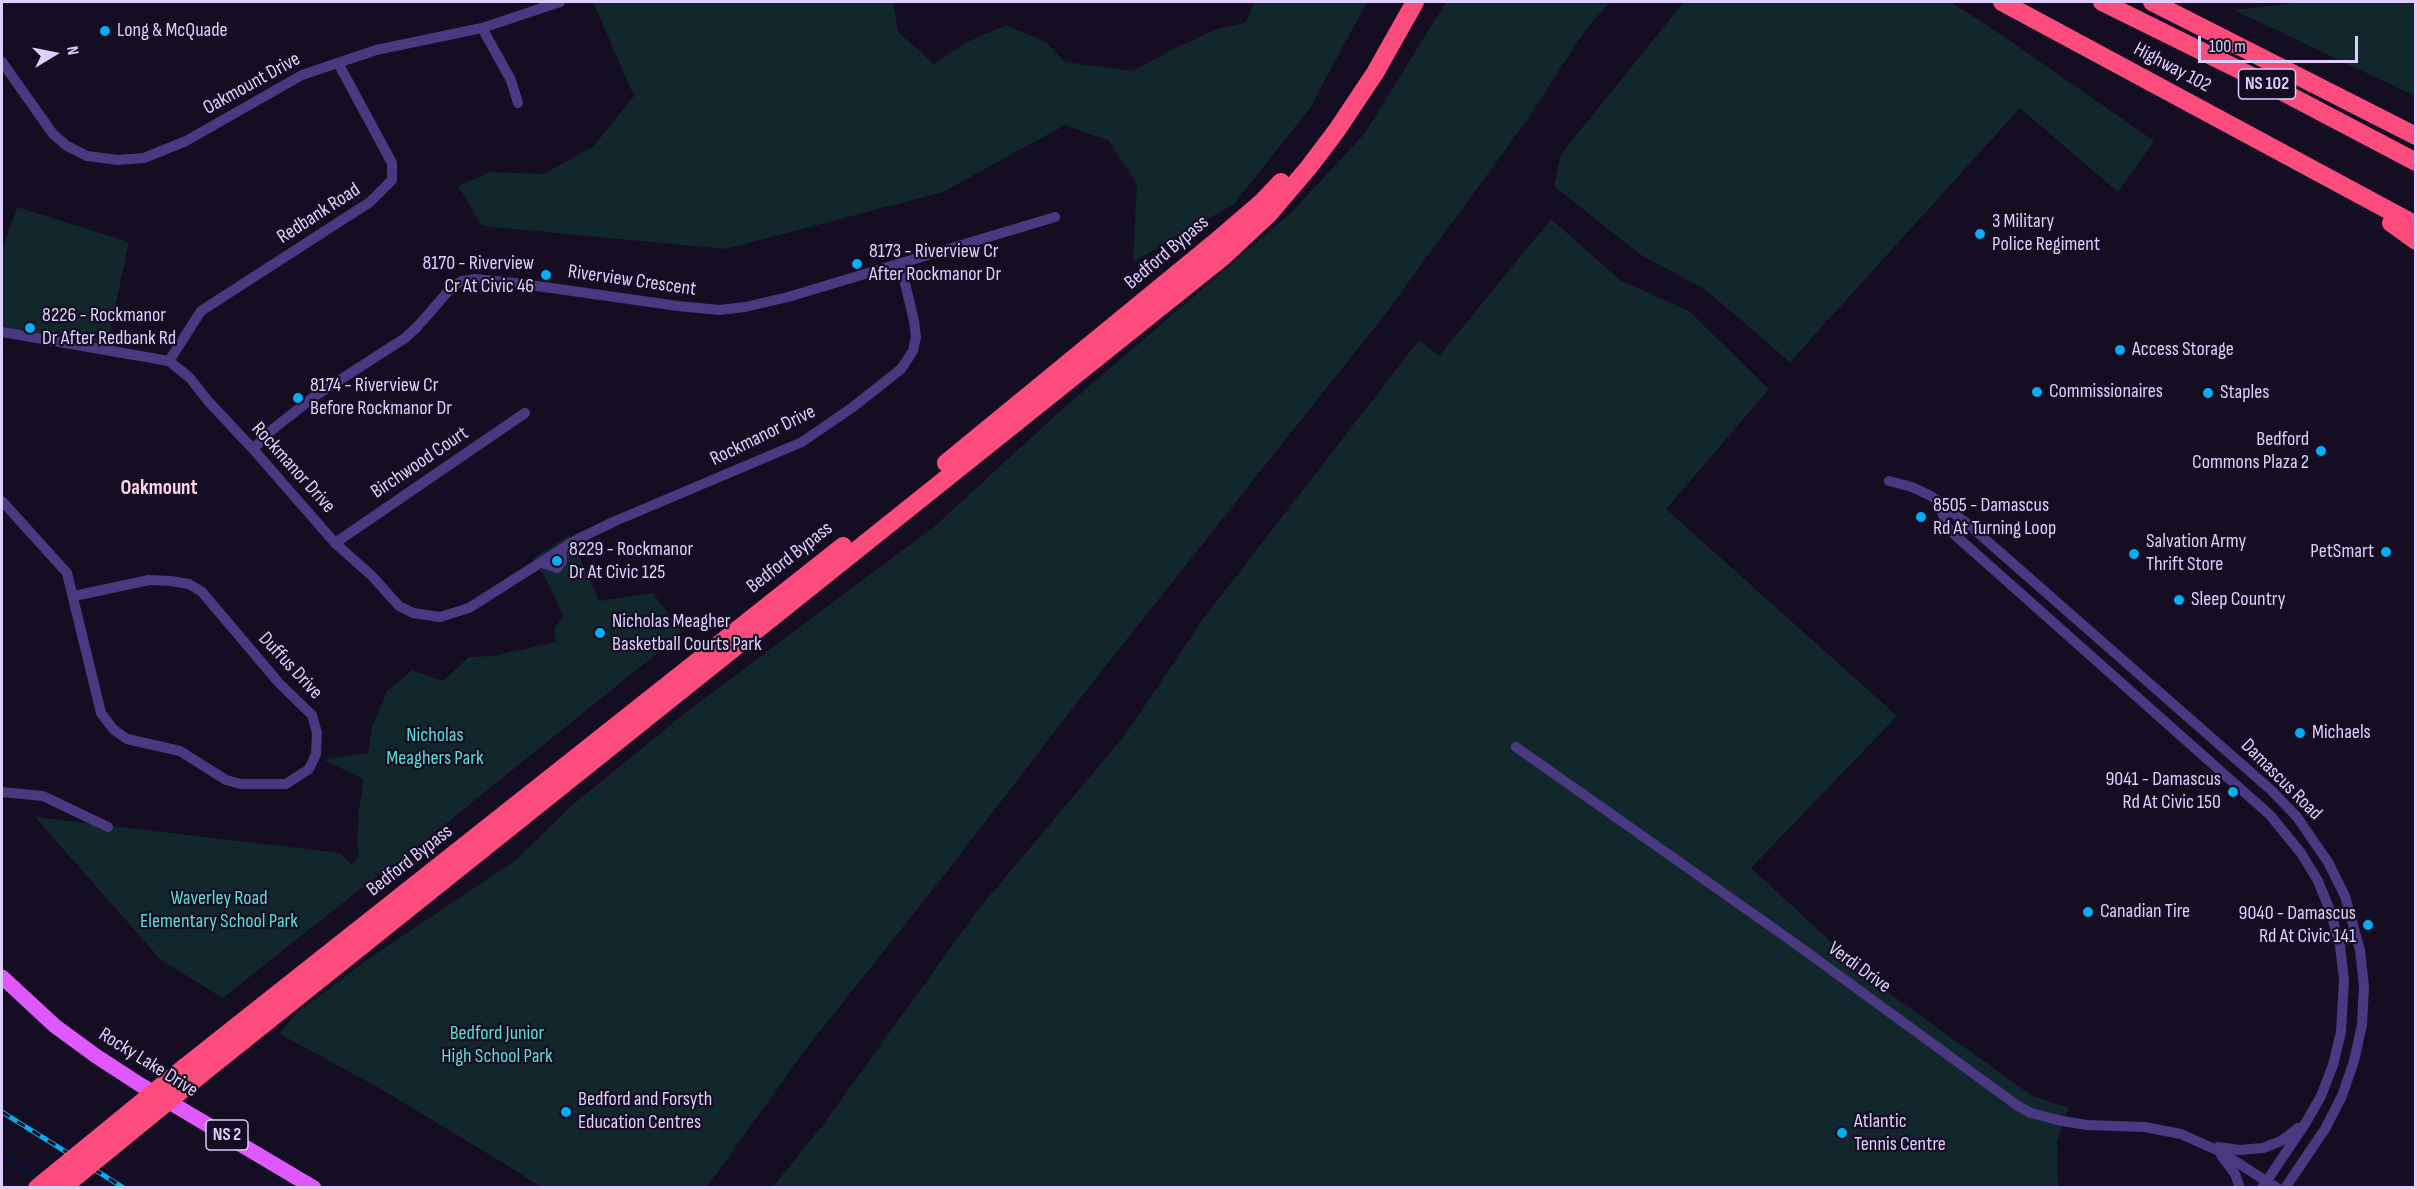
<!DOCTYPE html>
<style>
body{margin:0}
#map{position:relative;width:2417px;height:1189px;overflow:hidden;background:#150e22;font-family:"Sofia Sans Condensed",sans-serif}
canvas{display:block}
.frame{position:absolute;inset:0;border:3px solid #decffe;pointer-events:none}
.north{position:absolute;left:24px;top:24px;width:60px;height:60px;-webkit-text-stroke:4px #150e22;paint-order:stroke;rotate:80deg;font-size:16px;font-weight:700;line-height:24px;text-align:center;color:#decffe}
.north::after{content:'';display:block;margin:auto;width:21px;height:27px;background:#decffe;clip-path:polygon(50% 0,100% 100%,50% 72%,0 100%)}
.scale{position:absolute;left:2198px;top:36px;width:160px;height:27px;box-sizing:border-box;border:3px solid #decffe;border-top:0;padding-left:8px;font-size:18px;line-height:21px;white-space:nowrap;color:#decffe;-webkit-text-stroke:4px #150e22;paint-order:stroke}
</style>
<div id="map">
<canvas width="2417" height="1189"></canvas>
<div class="frame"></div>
<div class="north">N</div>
<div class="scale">100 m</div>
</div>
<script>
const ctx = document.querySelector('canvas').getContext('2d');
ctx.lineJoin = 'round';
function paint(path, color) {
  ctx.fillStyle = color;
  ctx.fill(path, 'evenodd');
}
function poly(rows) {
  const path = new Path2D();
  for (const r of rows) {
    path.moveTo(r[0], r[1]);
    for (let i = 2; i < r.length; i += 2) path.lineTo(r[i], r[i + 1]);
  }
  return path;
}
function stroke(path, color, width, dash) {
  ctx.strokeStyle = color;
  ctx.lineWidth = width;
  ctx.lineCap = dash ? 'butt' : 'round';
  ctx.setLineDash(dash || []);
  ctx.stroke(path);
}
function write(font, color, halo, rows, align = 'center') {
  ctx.font = font + ' "Sofia Sans Condensed",sans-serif';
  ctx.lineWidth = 4.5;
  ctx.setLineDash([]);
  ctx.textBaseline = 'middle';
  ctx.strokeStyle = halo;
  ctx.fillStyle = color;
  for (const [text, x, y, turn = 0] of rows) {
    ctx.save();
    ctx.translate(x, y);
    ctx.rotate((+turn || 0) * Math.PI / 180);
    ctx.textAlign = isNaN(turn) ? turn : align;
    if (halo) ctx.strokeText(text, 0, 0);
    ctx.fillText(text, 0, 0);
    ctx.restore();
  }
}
const green = poly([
 [593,2,903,2,893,4,898,32,934,64,965,43,1006,25,1046,42,1065,62,1133,71,1175,48,1215,30,1246,22,1254,2,1367,2,1310,108,1234,204,1133,262,1137,184,1109,141,1065,125,943,192,726,249,482,226,458,186,490,172,543,174,593,147,634,96],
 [1446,2,1610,2,1584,32,1525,123,1383,317,1092,683,945,874,805,1050,707,1187,541,1187,510,1167,381,1089,280,1034,294,1015,371,957,516,860,571,806,694,706,934,527,1058,413,1292,212,1365,133],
 [1684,2,1950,2,1987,25,2154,141,2118,192,2020,108,1790,362,1706,290,1641,255,1554,186,1561,154],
 [2290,2,2415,2,2415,96,2234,10,2290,4],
 [17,207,129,242,106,349,2,328,2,250],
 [1551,219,1620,280,1689,311,1769,389,1666,509,1897,716,1751,868,1879,986,2031,1095,2069,1108,2057,1141,2058,1187,772,1188,825,1122,977,911,1125,735,1203,619,1419,340,1439,356],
 [570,535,599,601,653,593,682,633,397,863,389,866,223,998,161,960,35,817,340,853,352,866,359,856,357,844,359,809,364,779,324,760,368,753,372,727,387,691,412,670,443,681,469,657,492,656,556,642,554,629,563,615,546,579,532,559]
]);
const stream = poly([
 [2,1156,39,1178]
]);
const street = poly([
 [482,28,511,80,518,103],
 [2,62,53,134,67,146,87,156,118,160,144,158,186,141,302,75,376,50,482,28,560,2],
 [2,332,169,361,190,378,208,401,253,449,335,543,372,576,399,606,413,613,440,617,469,608,576,540,613,522,802,442,853,407,901,369,913,351,916,337,914,321,900,262],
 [169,361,201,311,370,202,392,180,392,163,338,63],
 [253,449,273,429,315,396,405,338,417,327,452,287,462,281,476,279,523,284,678,306,719,310,745,307,788,297,1055,217],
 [1889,481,1912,487,1931,496,1969,525,2271,790,2297,817,2328,862,2345,896,2360,950,2364,987,2362,1025,2354,1061,2342,1096,2325,1129,2285,1188],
 [1937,500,1948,528,1956,536,2270,815,2301,853,2318,881,2331,913,2340,946,2344,980,2341,1032,2333,1065,2321,1096,2305,1124,2262,1188],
 [2,501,67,573,101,713,113,729,127,739,180,751,226,780,241,784,286,784,309,769,316,754,317,733,312,715,279,683,202,592,189,584,171,581,149,580,74,596],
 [335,543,525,413],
 [542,563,557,568,562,561,562,550],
 [1516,747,1793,942,2018,1106,2031,1113,2062,1121,2087,1125,2145,1127,2181,1134,2221,1152,2277,1188],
 [2,792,43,796,108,827],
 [2218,1147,2240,1150,2263,1148,2281,1141,2298,1128],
 [2221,1155,2235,1174,2240,1188]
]);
const primary = poly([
 [2,977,55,1026,96,1056,139,1084,314,1188]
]);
const highway = poly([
 [2002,2,2416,225],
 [2102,2,2264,82,2416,162],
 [2152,2,2416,136],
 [2391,223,2416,241],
 [946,463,1213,244,1263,201,1281,182],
 [185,1067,843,546],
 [199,1076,1223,257,1269,214,1309,167,1337,130,1375,73,1415,2]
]);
const rail = poly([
 [2,1112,124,1188]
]);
const highwayBridge = poly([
 [37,1188,185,1067],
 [62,1188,199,1076]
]);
const markers = [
 [105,31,6,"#04aef6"],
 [1980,234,6,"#04aef6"],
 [857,264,6,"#04aef6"],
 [546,275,6,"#04aef6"],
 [30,328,6,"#04aef6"],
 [2120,350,6,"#04aef6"],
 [2037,392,6,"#04aef6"],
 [2208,393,6,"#04aef6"],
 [298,398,6,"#04aef6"],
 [2321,451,6,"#04aef6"],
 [1921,517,6,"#04aef6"],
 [2386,552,6,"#04aef6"],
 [2134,554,6,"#04aef6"],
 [557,561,6,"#04aef6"],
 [2179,600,6,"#04aef6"],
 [600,633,6,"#04aef6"],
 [2300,733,6,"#04aef6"],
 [2233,792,6,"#04aef6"],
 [2088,912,6,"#04aef6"],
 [2368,925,6,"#04aef6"],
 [566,1112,6,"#04aef6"],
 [1842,1133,6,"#04aef6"]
];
const shields = [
 [2267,84,57],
 [227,1135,42]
];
const shieldNames = [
 ["NS 102",2267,84],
 ["NS 2",227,1135]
];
const poiNames = [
 ["Long & McQuade",117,31],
 ["3 Military",1992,222],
 ["Police Regiment",1992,245],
 ["8173 - Riverview Cr",869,252],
 ["After Rockmanor Dr",869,275],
 ["8170 - Riverview",534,264,"right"],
 ["Cr At Civic 46",534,287,"right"],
 ["8226 - Rockmanor",42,316],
 ["Dr After Redbank Rd",42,339],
 ["Access Storage",2132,350],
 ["8174 - Riverview Cr",310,386],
 ["Before Rockmanor Dr",310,409],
 ["Commissionaires",2049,392],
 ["Staples",2220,393],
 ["Bedford",2309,440,"right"],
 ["Commons Plaza 2",2309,463,"right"],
 ["8505 - Damascus",1933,506],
 ["Rd At Turning Loop",1933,529],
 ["Salvation Army",2146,542],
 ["Thrift Store",2146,565],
 ["8229 - Rockmanor",569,550],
 ["Dr At Civic 125",569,573],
 ["PetSmart",2374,552,"right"],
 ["Sleep Country",2191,600],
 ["Nicholas Meagher",612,622],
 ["Basketball Courts Park",612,645],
 ["Michaels",2312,733],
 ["9041 - Damascus",2221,780,"right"],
 ["Rd At Civic 150",2221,803,"right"],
 ["Canadian Tire",2100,912],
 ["9040 - Damascus",2356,914,"right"],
 ["Rd At Civic 141",2356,937,"right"],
 ["Bedford and Forsyth",578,1100],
 ["Education Centres",578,1123],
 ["Atlantic",1854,1122],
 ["Tennis Centre",1854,1145]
];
const streetNames = [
 ["Highway 102",2172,68,28],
 ["Oakmount Drive",252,84,-29],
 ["Redbank Road",319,214,-33],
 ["Bedford Bypass",1167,253,-40],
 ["Riverview Crescent",632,281,8],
 ["Rockmanor Drive",763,436,-26],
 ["Birchwood Court",420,463,-34],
 ["Rockmanor Drive",293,468,48],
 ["Bedford Bypass",790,558,-38],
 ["Duffus Drive",290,666,47],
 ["Damascus Road",2281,780,45],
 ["Bedford Bypass",410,861,-38],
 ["Verdi Drive",1859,968,36],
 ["Rocky Lake Drive",148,1063,32]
];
const parkNames = [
 ["Nicholas",435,736],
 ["Meaghers Park",435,759],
 ["Waverley Road",219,899],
 ["Elementary School Park",219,922],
 ["Bedford Junior",497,1034],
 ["High School Park",497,1057]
];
const neighbourhoodNames = [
 ["Oakmount",159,489]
];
paint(green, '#11272c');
stroke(stream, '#0a133e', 3);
stroke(street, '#4a3980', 10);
stroke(primary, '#df58fd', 15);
stroke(highway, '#fc4c7e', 18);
stroke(rail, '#04aef6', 5);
stroke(rail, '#150e22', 3, [9]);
stroke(highwayBridge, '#fc4c7e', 18);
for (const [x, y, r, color] of markers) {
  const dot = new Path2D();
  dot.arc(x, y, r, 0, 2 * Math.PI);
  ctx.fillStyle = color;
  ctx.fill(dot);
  stroke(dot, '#150e22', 2);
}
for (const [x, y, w] of shields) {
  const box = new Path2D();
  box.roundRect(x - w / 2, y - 15, w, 30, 4.5);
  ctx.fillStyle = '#150e22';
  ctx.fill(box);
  stroke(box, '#decffe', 1.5);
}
write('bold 18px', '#decffe', null, shieldNames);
write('20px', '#decffe', '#150e22', poiNames, 'left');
write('20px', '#decffe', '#150e22', streetNames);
write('20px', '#5cddd6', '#150e22', parkNames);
write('bold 21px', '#fed1e5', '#150e22', neighbourhoodNames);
</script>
